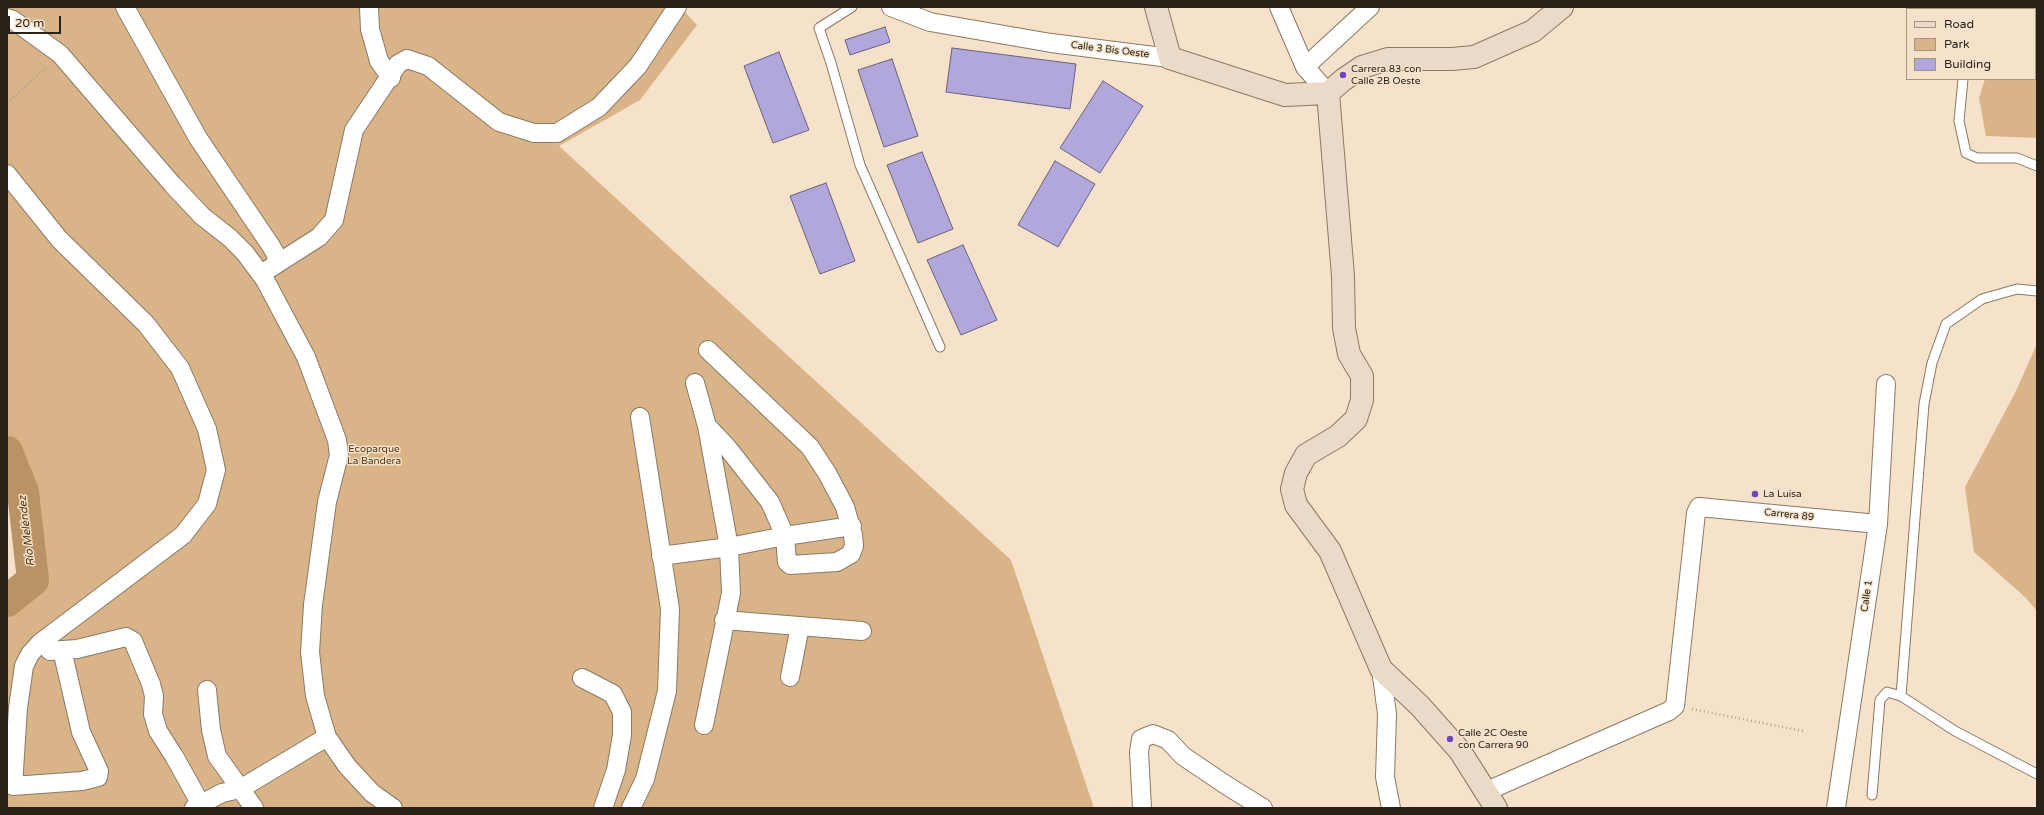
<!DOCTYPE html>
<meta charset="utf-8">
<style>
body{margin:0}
#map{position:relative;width:2044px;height:815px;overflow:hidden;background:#f6e2ca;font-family:"Varela Round",sans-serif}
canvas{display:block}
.frame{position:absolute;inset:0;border:8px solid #292219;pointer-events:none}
.legend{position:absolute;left:1906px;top:8px;width:130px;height:72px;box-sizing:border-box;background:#f6e2ca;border:1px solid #a49583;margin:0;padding:5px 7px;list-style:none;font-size:12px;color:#292219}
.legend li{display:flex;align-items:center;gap:8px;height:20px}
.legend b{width:20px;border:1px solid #a49583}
.scale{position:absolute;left:8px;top:16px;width:53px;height:18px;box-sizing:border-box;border:2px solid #292219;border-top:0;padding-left:5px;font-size:12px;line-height:14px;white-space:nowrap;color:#292219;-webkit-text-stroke:3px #f6e2ca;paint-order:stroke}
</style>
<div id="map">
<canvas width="2044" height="815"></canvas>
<div class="frame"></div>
<ul class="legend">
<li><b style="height:5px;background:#eadac7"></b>Road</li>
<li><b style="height:11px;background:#d9b489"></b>Park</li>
<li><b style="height:11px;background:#b1a7db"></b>Building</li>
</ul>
<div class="scale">20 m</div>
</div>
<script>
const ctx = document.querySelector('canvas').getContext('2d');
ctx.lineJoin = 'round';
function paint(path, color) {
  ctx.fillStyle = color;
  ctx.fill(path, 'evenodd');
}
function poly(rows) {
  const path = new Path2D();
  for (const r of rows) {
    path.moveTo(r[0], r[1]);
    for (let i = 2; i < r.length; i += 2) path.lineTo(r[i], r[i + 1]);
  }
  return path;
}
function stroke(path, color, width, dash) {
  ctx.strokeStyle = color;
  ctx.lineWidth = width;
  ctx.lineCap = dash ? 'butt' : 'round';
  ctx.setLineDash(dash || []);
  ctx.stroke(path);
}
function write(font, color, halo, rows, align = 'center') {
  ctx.font = font + ' "Varela Round",sans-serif';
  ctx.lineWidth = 3;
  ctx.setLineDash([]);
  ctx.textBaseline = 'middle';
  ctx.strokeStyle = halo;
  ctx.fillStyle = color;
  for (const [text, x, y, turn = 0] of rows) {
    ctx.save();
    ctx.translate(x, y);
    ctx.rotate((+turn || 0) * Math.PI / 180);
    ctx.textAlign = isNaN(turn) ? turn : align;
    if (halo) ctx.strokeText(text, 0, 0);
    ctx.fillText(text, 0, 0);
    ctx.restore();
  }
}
const green = poly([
 [7,7,680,7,697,25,640,100,559,146,1011,560,1094,808,7,808,7,601,33,579,23,492,7,452],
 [2014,7,2037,7,2037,138,1986,136,1979,98,1985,79,2035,79,2035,9,2013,9],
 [2037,344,2037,611,2025,597,1974,552,1965,487,2015,393]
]);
const river = poly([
 [7,452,23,492,33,580,7,601]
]);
const building = poly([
 [885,27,890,42,850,55,845,40,885,27],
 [952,48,1076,64,1070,109,946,92,952,48],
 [779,52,809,130,773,143,744,66,779,52],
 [892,59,918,136,884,147,858,70,892,59],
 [1103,81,1143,106,1100,173,1060,148,1103,81],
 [922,152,953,229,918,243,887,165,922,152],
 [1055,161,1095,184,1058,247,1018,225,1055,161],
 [826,183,855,261,820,274,790,196,826,183],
 [963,245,997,320,961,335,927,260,963,245]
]);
const path = poly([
 [7,103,48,66],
 [1692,709,1803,731]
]);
const lane = poly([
 [852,7,819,28,831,63,860,165,940,347],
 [1984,9,1985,7],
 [1963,79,1959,121,1966,153,1977,158,2017,158,2037,166],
 [1901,696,1924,404,1932,363,1946,324,1982,299,2017,289,2037,291],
 [1872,795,1880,700,1887,692,1901,696,1955,731,2037,774]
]);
const street = poly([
 [125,7,198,138,271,246,276,255,277,264],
 [369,7,370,29,379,61,391,78],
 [891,7,930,22,1051,43,1170,58],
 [1279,7,1305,67,1328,93],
 [7,18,13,20,60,54,172,184,202,216,230,238,245,253,265,280,306,357,337,440,339,455,327,502,313,605,310,652,315,696,327,737,347,766,372,793,393,808],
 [1305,67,1370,7],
 [7,174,59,239,146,324,180,368,207,429,216,470,207,504,183,535,40,643,30,654,24,666,18,708,13,786,82,781,98,777,99,771,81,732,62,650],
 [261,274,319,237,334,220,354,130,398,64,407,59,428,66,499,122,534,133,557,133,599,107,638,66,677,7],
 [695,383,707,426,729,547,731,593,704,725],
 [707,426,727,447,770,502,785,536,787,562,790,565,837,562,851,554,854,546,853,535,845,507,827,473,810,447,708,350],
 [661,556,729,547,785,536,852,526],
 [724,620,862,631],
 [50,651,77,649,126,637,133,641,151,684,154,696,153,714,158,731,174,756,203,808],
 [1381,669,1387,714,1385,777,1391,808],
 [790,677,800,626],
 [582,678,613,694,622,712,622,735,616,770,603,808],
 [207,690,211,730,217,756,254,808],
 [1487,791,1669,711,1675,706,1696,513,1699,507,1878,524],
 [194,808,222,793,240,789,327,737],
 [631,808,645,779,667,691,670,609,640,417],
 [1142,808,1139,752,1141,739,1153,734,1168,740,1183,756,1226,785,1263,808],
 [1836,808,1878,524,1886,384]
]);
const secondary = poly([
 [1156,7,1170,58,1285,95,1328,93],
 [1496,808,1460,751,1420,706,1381,669,1330,551,1296,505,1292,489,1296,473,1306,455,1338,436,1356,419,1362,400,1362,376,1349,354,1344,328,1343,276,1328,93,1343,80,1362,67,1388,59,1452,59,1474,57,1533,31,1562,7]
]);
const markers = [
 [1343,75,4,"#6d45be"],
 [1755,494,4,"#6d45be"],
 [1450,739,4,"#6d45be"]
];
const streetNames = [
 ["Calle 3 Bis Oeste",1110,50,7],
 ["Carrera 89",1789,515,6],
 ["Calle 1",1867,596,-82]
];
const poiNames = [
 ["Carrera 83 con",1351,69],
 ["Calle 2B Oeste",1351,81],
 ["La Luisa",1763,494],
 ["Calle 2C Oeste",1458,733],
 ["con Carrera 90",1458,745]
];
const parkNames = [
 ["Ecoparque",374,449],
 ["La Bandera",374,461]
];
const waterNames = [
 ["Río Meléndez",27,531,-97]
];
paint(green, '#d9b489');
stroke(river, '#b99366', 32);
paint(building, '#b1a7db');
stroke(building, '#66627a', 1);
stroke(lane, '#8b7963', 11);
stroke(street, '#8b7963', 20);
stroke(secondary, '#8b7963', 24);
stroke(path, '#b1a18e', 2.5, [1, 3]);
stroke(lane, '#fff', 9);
stroke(street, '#fff', 18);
stroke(secondary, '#eadac7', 22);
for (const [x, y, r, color] of markers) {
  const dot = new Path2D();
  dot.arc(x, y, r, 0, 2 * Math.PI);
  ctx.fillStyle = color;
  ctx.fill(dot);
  stroke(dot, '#f6e2ca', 1.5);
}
write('10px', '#292219', '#f6e2ca', streetNames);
write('10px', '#292219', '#f6e2ca', poiNames, 'left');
write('10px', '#533814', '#f6e2ca', parkNames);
write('italic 11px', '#4d320d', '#f6e2ca', waterNames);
</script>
